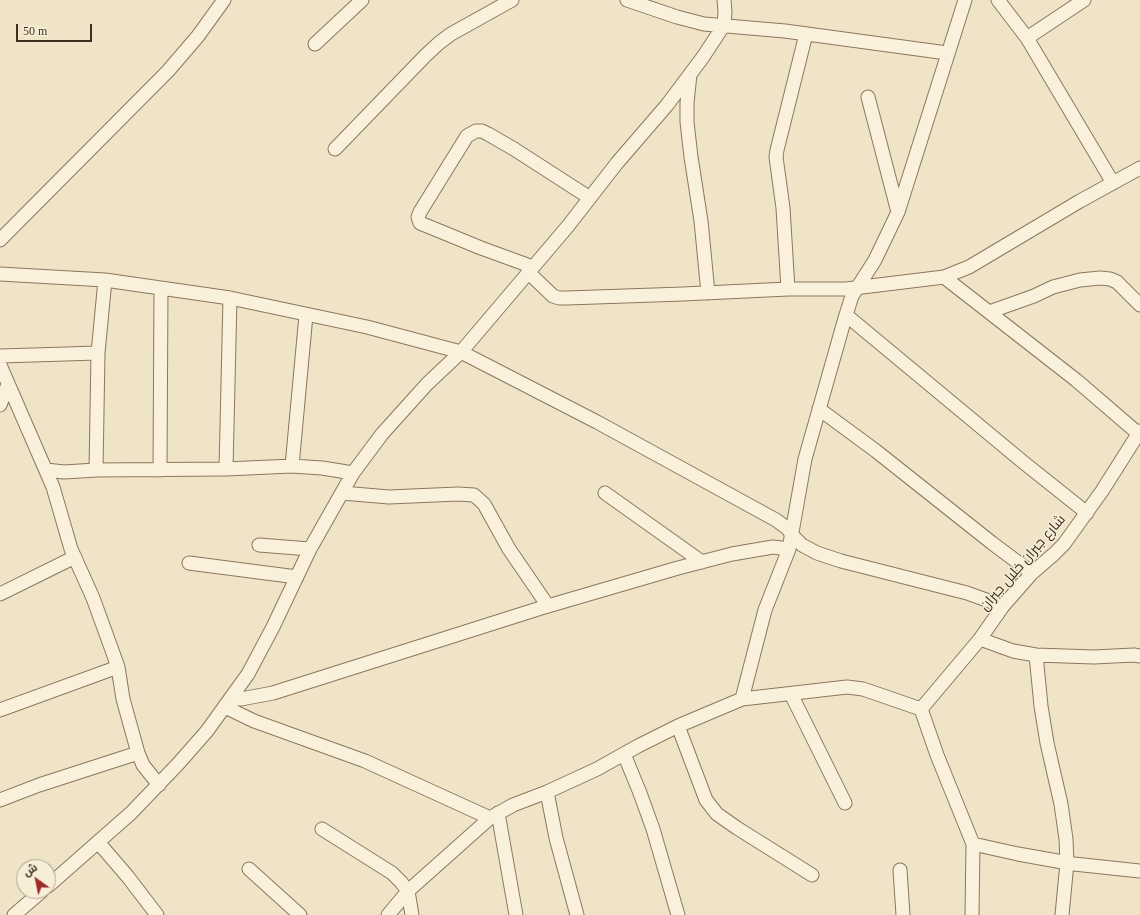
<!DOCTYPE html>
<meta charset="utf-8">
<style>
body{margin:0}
#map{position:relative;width:1140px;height:915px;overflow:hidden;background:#f0e4c8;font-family:"Times New Roman",Cairo,serif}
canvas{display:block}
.north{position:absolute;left:16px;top:859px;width:40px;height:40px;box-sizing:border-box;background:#f7eed8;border:1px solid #ada18e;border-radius:50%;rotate:327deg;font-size:11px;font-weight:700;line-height:16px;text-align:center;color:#3d2e20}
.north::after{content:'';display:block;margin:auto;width:14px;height:18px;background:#9e2a2b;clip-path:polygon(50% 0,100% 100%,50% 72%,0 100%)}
.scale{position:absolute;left:16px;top:24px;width:76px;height:18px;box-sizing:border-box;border:2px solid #3d2e20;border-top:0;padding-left:5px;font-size:12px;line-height:14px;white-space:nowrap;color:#3d2e20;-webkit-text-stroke:3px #f7eed8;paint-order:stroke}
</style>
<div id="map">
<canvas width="1140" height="915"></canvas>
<div class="north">ش</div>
<div class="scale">50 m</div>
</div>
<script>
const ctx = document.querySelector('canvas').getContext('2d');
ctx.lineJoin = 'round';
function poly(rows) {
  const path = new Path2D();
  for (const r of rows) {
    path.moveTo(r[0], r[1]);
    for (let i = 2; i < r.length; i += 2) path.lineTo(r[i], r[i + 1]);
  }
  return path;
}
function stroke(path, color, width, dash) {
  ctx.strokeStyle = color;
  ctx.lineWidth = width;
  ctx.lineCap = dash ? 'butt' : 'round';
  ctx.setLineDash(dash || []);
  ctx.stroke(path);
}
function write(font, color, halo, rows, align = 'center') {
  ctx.font = font + ' "Times New Roman",Cairo,serif';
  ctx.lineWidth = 3;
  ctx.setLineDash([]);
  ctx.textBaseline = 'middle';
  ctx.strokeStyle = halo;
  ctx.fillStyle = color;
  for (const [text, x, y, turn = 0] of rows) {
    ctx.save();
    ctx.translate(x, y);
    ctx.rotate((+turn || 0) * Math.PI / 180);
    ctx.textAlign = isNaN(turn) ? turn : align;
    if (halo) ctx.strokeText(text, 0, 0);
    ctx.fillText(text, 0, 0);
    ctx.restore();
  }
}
const minor = poly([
 [627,0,677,17,704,24,785,31,947,53],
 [998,0,1027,38,1113,183],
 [1027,38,1084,0],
 [315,44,362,0],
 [690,74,687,103,687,122,691,157,701,221,708,293],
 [868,97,898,212],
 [335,149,426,55,439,43,451,34,512,0],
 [0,240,168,71,198,36,224,0],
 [533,267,481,248,420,223,418,217,420,212,467,136,476,131,482,131,488,134,514,149,590,198],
 [528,272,553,296,559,298,567,298,683,294,788,289,846,289,944,277,969,267,1080,201,1140,168],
 [0,274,105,280,230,298,367,327,461,352,597,422,776,520,787,528,793,536,802,545,817,553,841,561,967,593,1003,606],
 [944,277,1076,380,1140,435],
 [788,289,783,208,776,157,777,150,806,34],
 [989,312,1034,296,1053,287,1080,280,1100,278,1110,279,1117,282,1140,305],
 [846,315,1023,462,1087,513],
 [0,356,98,353],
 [0,365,53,487,71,549,93,598,113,653,118,667,123,699,138,753],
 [0,405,8,384],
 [819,409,876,451,992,543,1032,573],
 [292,466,306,315],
 [226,469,230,298],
 [46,470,64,472,96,470,226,469,292,466,322,468,353,473],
 [96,470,98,353,105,280],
 [160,470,161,288],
 [342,493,389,497,458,494,474,495,484,504,509,549,548,606],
 [605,493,702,562],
 [259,545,310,549],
 [189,563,297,577],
 [0,594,75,557],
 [980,639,1013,651,1036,655,1094,657,1134,655,1140,656],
 [1036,655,1041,706,1047,743,1061,804,1066,839,1067,863,1062,915],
 [791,694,845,803],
 [231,699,241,699,273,693,541,608,678,568,732,554,773,547,789,549],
 [742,699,765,610,789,549,805,459,845,318,852,296,875,260,898,212,965,0],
 [225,707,254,721,365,761,490,818],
 [921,709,980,639,1003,606,1032,573,1054,554,1064,544,1102,491,1140,431],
 [921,709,937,755,973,844,1018,854,1074,864,1140,871],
 [0,710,118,667],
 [678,726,706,800,717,814,737,828,812,875],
 [624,754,640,793,653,829,678,915],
 [547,792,556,838,577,915],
 [0,800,39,785,138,753,143,765,159,785],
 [498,813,516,915],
 [322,829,392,873,401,882,408,891,412,915],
 [98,842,128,877,157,915],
 [249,869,300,915],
 [900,870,903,915],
 [48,886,131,813,178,764,207,731,248,674,273,627,310,549,353,473,382,434,427,384,461,352,568,226,617,163,667,105,703,57,724,25,725,11,724,0],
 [14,915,42,891],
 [388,915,408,891,490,818,513,805,547,792,597,769,638,746,678,726,742,699,847,687,863,689,921,709],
 [972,915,973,844]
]);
const streetNames = [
 ["شارع جبران خليل جبران",1023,563,-49]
];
stroke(minor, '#8d765c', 15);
stroke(minor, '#faf1dc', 13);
write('14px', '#3d2e20', '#f7eed8', streetNames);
</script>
